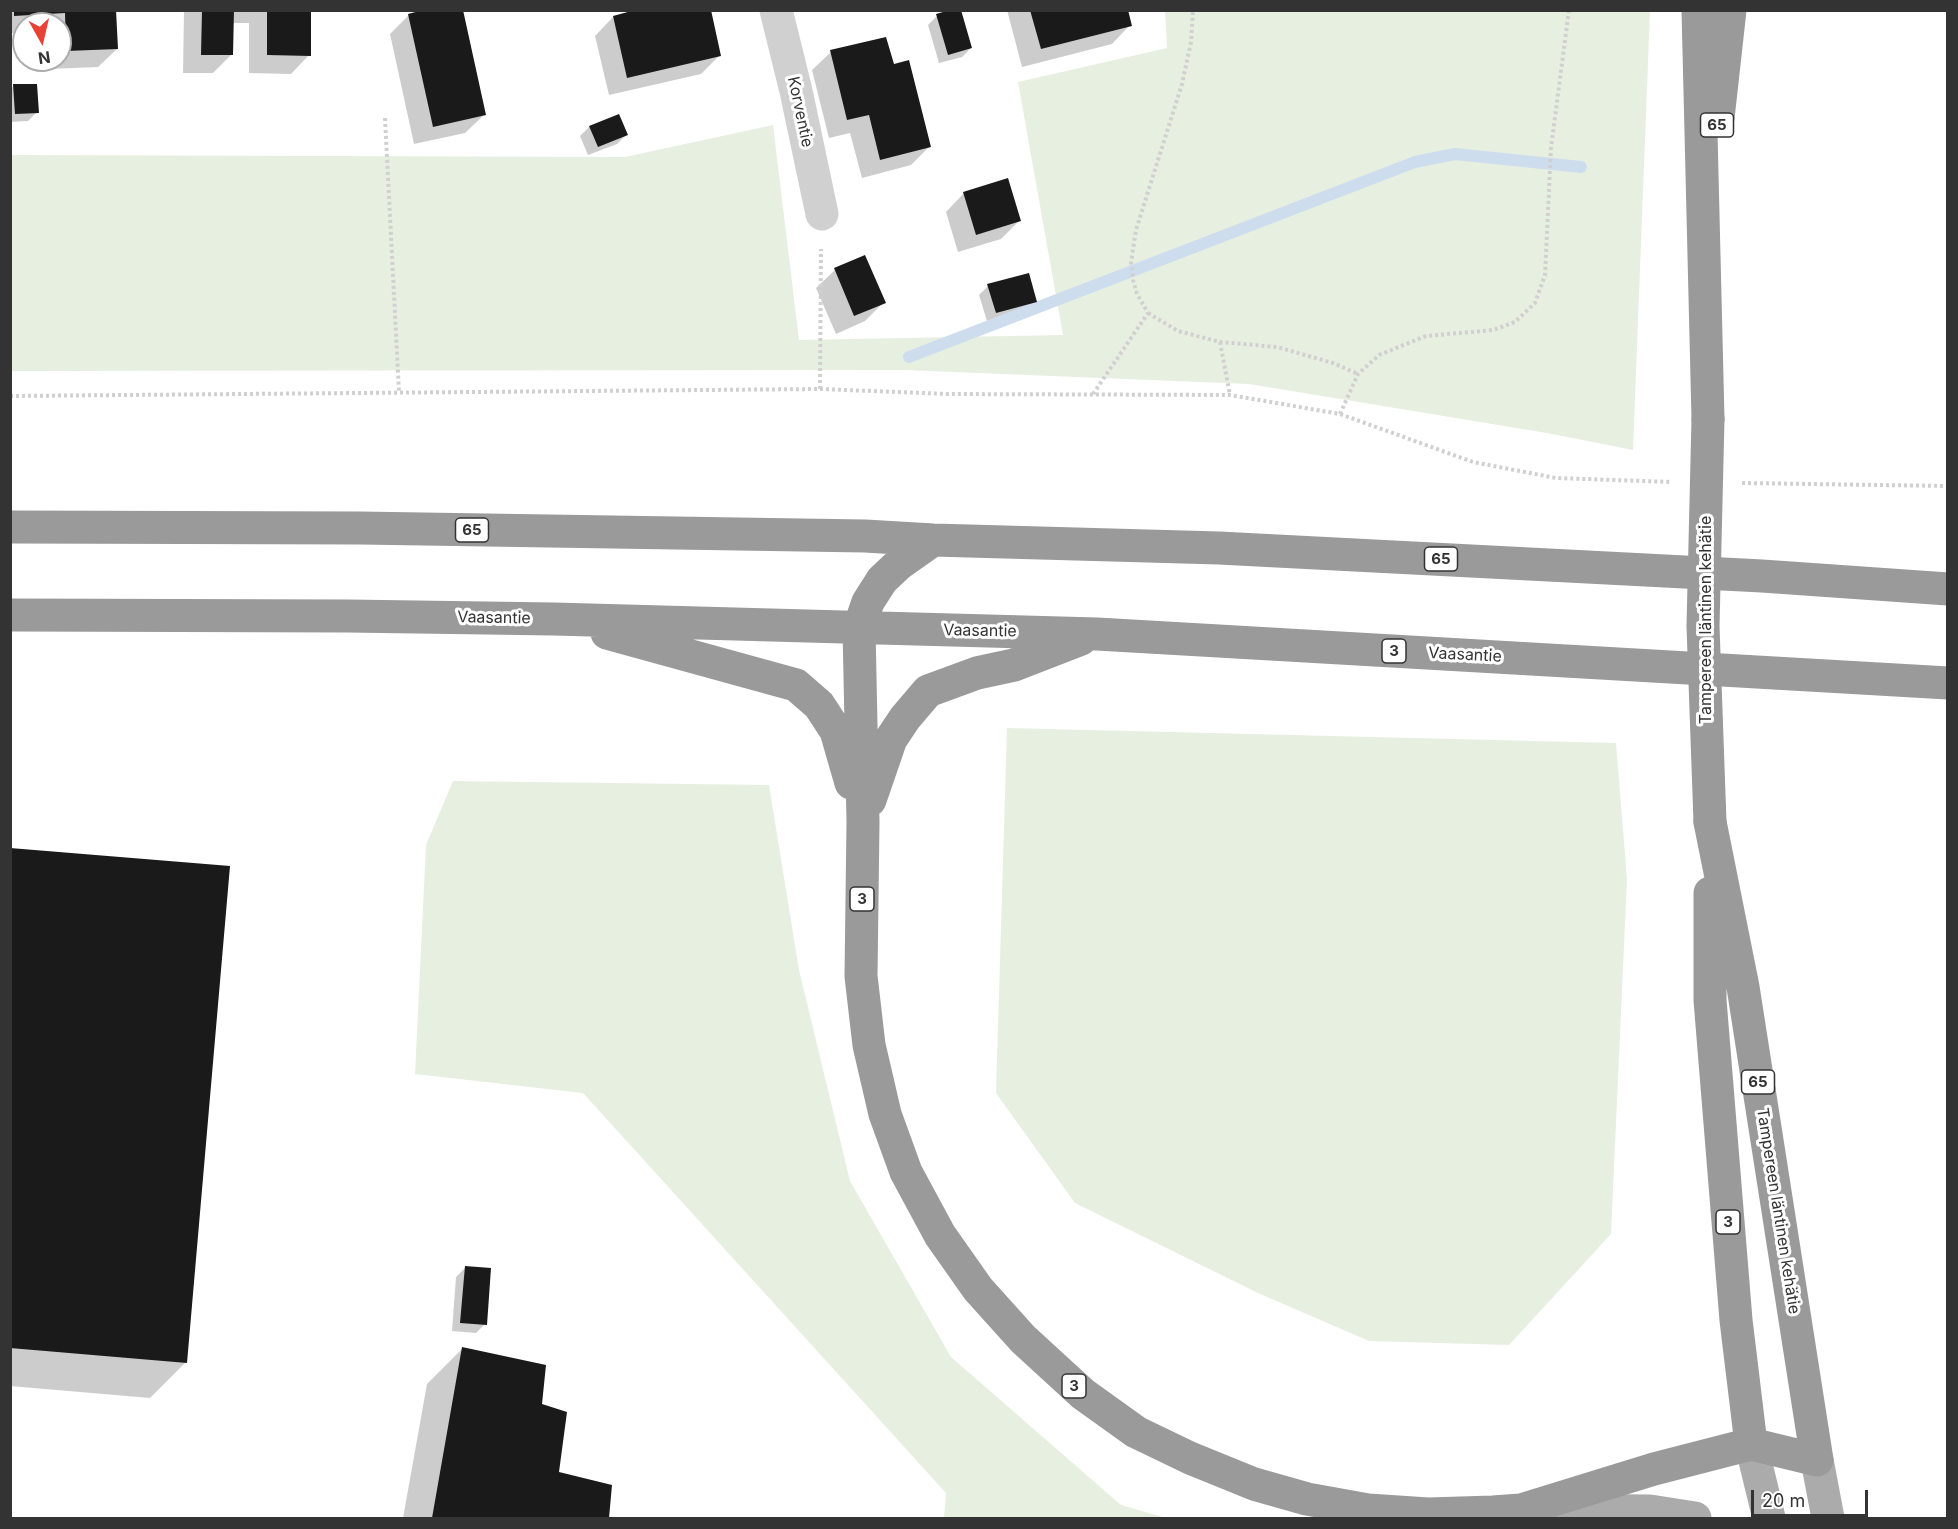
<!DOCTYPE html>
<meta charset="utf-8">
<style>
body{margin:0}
#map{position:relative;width:1958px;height:1529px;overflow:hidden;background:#fff;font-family:Inter,sans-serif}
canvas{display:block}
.frame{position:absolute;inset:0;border:12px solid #333;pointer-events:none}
.north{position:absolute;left:12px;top:12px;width:60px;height:60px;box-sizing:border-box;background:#fff;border:2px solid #adadad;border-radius:50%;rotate:172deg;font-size:16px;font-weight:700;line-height:24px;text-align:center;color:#333}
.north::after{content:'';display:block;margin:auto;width:21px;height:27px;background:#e84236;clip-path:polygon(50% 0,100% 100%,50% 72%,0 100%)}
.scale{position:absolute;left:1751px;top:1490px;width:117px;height:27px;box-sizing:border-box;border:3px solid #333;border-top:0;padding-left:8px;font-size:18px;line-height:21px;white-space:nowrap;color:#333;-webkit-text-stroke:4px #fff;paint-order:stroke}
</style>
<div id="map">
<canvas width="1958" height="1529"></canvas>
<div class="frame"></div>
<div class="north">N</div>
<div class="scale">20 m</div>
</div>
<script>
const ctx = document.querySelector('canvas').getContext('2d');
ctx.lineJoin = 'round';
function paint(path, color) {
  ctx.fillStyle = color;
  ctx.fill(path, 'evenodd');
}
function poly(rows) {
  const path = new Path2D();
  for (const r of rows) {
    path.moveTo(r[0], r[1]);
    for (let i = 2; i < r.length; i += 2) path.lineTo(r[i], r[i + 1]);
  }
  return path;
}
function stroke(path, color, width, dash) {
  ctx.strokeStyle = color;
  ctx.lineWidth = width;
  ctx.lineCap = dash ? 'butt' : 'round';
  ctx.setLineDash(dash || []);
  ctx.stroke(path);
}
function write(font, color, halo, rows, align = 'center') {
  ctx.font = font + ' Inter,sans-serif';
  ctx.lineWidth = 6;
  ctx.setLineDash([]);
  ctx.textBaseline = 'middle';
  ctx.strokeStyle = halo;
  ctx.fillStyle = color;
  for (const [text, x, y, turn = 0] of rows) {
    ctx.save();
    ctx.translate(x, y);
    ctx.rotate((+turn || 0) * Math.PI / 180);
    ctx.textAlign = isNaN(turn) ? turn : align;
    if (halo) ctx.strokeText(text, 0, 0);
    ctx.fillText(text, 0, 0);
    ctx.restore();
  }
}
const green = poly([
 [1165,11,1650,11,1633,450,1547,433,1249,384,904,370,11,371,11,155,625,157,773,125,799,340,1063,335,1018,82,1167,48],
 [1007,728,1616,743,1627,879,1611,1234,1509,1345,1369,1341,1258,1293,1075,1203,996,1093],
 [453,781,769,785,799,970,850,1181,951,1357,1121,1505,1166,1518,944,1518,946,1493,583,1093,415,1074,426,845]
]);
const shadow = poly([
 [10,10,115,10,117,49,98,67,48,69,48,60,60,60,60,24,24,24,24,33,10,33],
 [184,10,310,10,309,55,291,74,249,73,249,23,232,23,232,54,213,73,183,73],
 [1007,10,1127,10,1130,25,1112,44,1022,67],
 [409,15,484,115,465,133,414,144,390,34],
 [937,16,971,48,962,57,939,63,928,25],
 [613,17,720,55,701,74,609,95,595,36],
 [831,52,892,66,929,147,911,165,862,178,850,133,829,138,812,70],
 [14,86,37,112,28,121,10,122,10,89],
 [618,115,626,135,617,144,588,155,580,136,589,127],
 [964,193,1019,221,1001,239,958,252,946,212],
 [835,270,884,302,865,321,836,334,816,288],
 [988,286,1035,301,1026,310,987,321,979,295],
 [10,849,186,1362,150,1398,10,1386],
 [465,1268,485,1324,476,1333,452,1331,456,1277],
 [463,1348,540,1405,557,1473,610,1486,607,1518,403,1518,427,1384]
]);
const stream = poly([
 [909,357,1415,162,1455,154,1581,167]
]);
const building = poly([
 [14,10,116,10,118,49,66,51,65,13,14,16],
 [202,10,234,10,233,55,201,55],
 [267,10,311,10,311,56,267,55],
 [423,10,463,10,486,115,433,127,408,14],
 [635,10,711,10,721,56,627,78,613,16],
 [950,10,961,10,972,48,948,55,936,14],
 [1030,10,1128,10,1132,26,1041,49],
 [886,37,894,64,909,60,931,147,880,160,869,115,847,120,830,50],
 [13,84,37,84,39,113,15,114],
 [619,114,628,135,598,147,589,126],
 [1008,178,1021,221,976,235,963,192],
 [865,255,886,303,854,316,834,268],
 [1029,273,1037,302,996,313,987,284],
 [10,848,230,866,187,1363,10,1348],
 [465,1266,491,1268,487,1325,460,1323],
 [462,1347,546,1365,542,1404,567,1412,559,1472,612,1485,609,1518,432,1518]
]);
const path = poly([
 [385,118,399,392],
 [1148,313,1178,331,1220,342,1277,347,1333,363,1358,374],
 [1220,342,1230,395],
 [820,389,821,249],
 [1093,394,1148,313,1137,294,1133,280,1131,262,1136,230,1182,84,1191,42,1193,10],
 [10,396,820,389,949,394,1230,395,1340,414,1473,462,1556,478,1672,482],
 [1340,414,1358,374,1379,355,1426,336,1493,330,1515,322,1535,303,1545,275,1551,148,1569,10],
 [1742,483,1948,486]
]);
const street = poly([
 [776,10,796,91,822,214]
]);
const primary = poly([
 [1751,1444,1769,1518],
 [1817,1460,1828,1518],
 [1532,1510,1650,1511,1695,1518]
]);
const highway = poly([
 [1698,10,1708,419],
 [1718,118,1730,10],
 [10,527,360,528,865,536,933,540,1219,548,1762,576,1948,589],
 [933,540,899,564,882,580,868,602,859,628,863,822,861,976,869,1045,885,1114,906,1172,940,1235,978,1289,1023,1339,1083,1394,1136,1432,1190,1458,1254,1484,1307,1499,1368,1510,1428,1514,1493,1512,1521,1510,1654,1469,1751,1444,1817,1460,1743,987,1710,822],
 [10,615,348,616,554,619,1097,634,1948,683],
 [607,633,796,685,819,705,836,731,851,783],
 [870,800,891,739,905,718,928,691,977,673,1014,665,1081,639],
 [1710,893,1710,1000,1736,1320,1751,1444]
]);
const highwayBridge = poly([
 [1708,419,1703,626,1710,822]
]);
const shields = [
 [1717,125,33],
 [472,530,33],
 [1441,559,33],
 [1394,651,24],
 [862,899,24],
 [1758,1082,33],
 [1728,1222,24],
 [1074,1386,24]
];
const shieldNames = [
 ["65",1717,125],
 ["65",472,530],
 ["65",1441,559],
 ["3",1394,651],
 ["3",862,899],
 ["65",1758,1082],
 ["3",1728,1222],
 ["3",1074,1386]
];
const streetNames = [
 ["Korventie",800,112,78],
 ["Vaasantie",494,618,1],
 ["Tampereen läntinen kehätie",1706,620,-90],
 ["Vaasantie",980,631,1],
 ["Vaasantie",1465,655,3],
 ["Tampereen läntinen kehätie",1778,1211,81]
];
paint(green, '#e7efe1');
paint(shadow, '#0003');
stroke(stream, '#ceddee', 12);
paint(building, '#1a1a1a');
stroke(path, '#d0d0d0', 4, [3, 3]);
stroke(street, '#d0d0d0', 33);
stroke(primary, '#ababab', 33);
stroke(highway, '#9a9a9a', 33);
stroke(highwayBridge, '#9a9a9a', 33);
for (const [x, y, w] of shields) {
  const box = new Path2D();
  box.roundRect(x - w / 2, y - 12, w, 24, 4.5);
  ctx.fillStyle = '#fff';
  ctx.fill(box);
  stroke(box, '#333', 1.5);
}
write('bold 15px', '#333', null, shieldNames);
write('16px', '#333', '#fff', streetNames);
</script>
